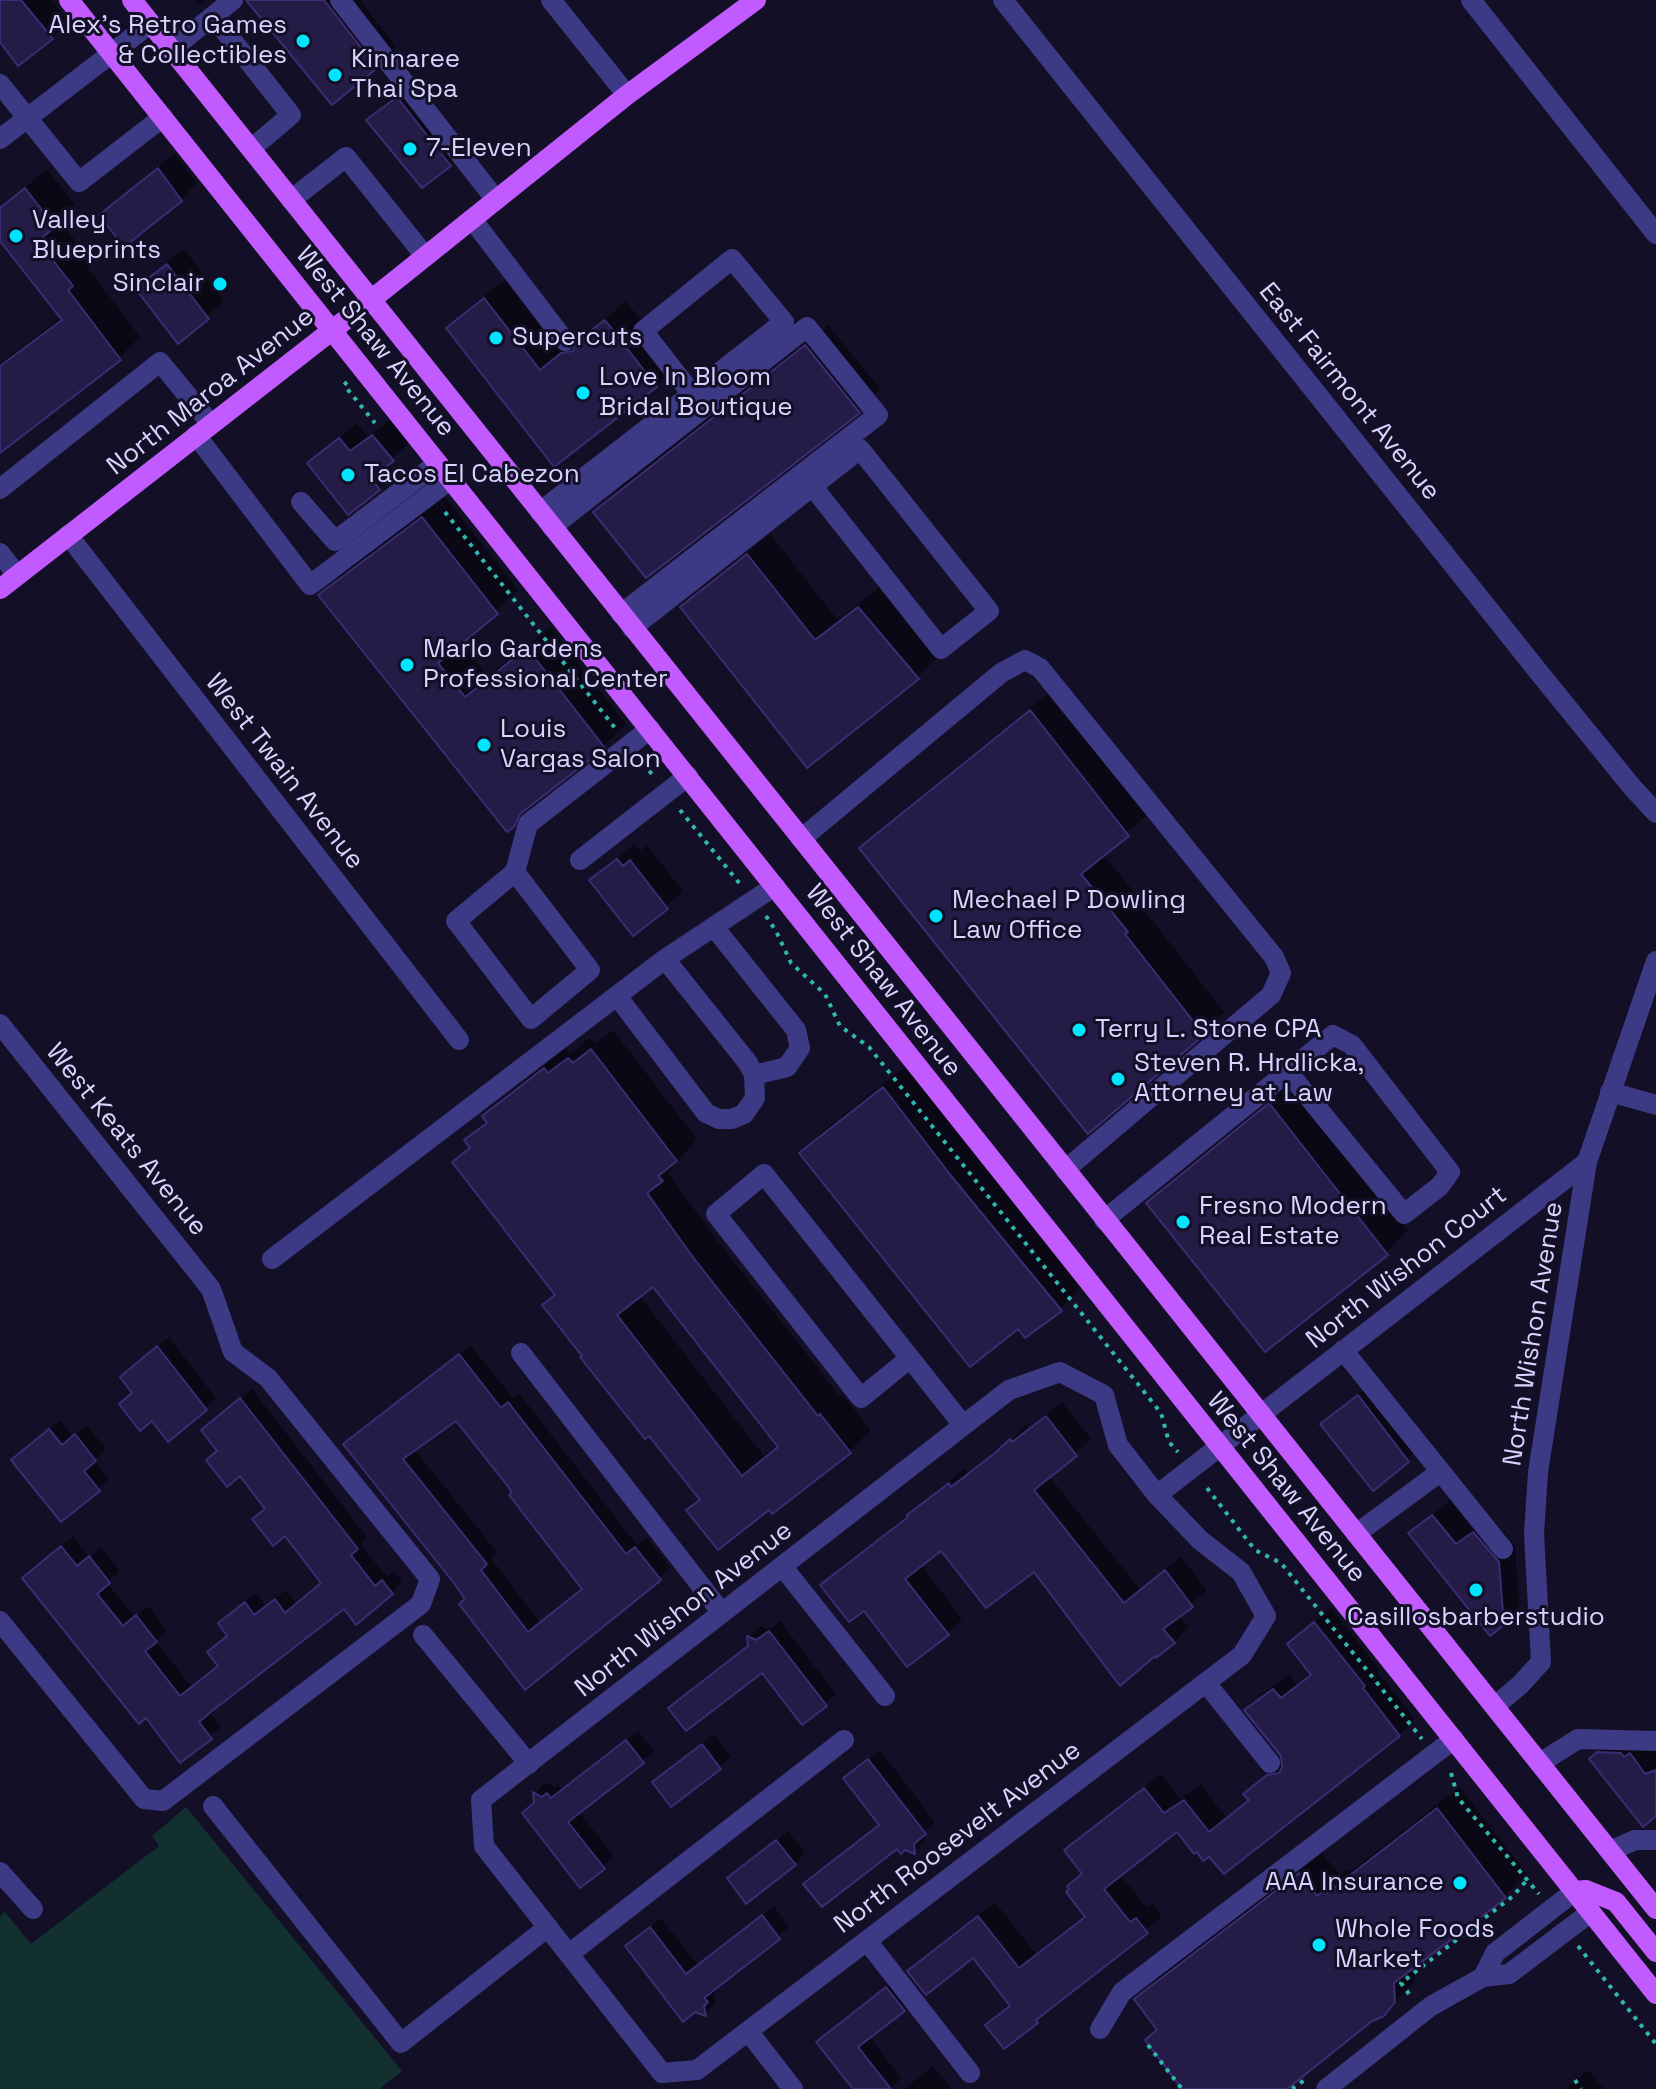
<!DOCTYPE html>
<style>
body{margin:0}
canvas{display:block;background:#130f26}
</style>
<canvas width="1656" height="2089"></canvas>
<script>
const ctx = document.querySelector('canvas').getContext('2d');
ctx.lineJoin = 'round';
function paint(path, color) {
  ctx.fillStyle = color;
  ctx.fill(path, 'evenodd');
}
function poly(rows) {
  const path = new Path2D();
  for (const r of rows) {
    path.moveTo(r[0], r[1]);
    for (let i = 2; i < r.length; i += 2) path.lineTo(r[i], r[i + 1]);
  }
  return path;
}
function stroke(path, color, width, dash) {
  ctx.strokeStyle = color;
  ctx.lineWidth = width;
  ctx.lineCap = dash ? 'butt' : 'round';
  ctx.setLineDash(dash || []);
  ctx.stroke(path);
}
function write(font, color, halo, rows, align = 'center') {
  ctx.font = font + ' "Space Grotesk",sans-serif';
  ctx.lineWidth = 6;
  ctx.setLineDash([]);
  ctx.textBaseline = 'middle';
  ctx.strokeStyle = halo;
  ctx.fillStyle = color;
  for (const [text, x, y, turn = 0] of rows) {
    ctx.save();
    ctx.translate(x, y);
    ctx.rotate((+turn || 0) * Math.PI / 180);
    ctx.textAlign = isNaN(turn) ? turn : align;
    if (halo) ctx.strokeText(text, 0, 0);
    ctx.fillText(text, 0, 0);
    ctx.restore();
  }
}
const green = poly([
 [186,1807,402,2071,379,2089,0,2089,0,1916,5,1912,31,1944,159,1846,152,1836]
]);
const shadow = poly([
 [0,0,51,0,68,21,52,38,0,39],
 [193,0,205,0,198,6],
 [253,0,360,0,396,47,376,67],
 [414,82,466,148,423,185,369,120,385,104],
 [175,153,197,183,181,200,102,215],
 [47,169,75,205,59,220,93,263,88,268,140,337,119,358,0,451,0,363,62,317,0,238,0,208],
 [184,249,224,301,179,341,137,288,154,272],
 [506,279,561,351,589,332,626,301,676,365,656,386,555,464,449,328,469,308],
 [828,325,880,389,858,411,595,512,617,490],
 [390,420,409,443,388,463,395,472,379,489,309,464,357,423,367,436],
 [445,497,518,590,461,642,488,676,550,627,626,724,604,746,538,797,512,825,321,595,343,573],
 [770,534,838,620,881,586,939,656,917,678,683,607,705,585],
 [1052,690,1149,813,1103,854,1148,909,1145,911,1224,1012,1203,1033,1088,1131,862,848,883,827],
 [634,844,640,851,647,845,683,891,634,933,592,880],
 [613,1030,697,1139,668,1173,713,1235,840,1396,842,1394,871,1430,850,1451,773,1512,769,1508,689,1510,701,1498,545,1305,556,1294,454,1162,471,1146,467,1141,487,1120,484,1116,506,1095,566,1048,570,1053,590,1038,595,1044],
 [654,1284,779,1445,764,1456,639,1295],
 [906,1066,1082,1287,1060,1309,801,1153,823,1131],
 [1292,1083,1408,1231,1386,1253,1148,1203,1170,1181],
 [169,1337,216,1398,205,1408,134,1392,133,1366],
 [470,1345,513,1398,519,1393,637,1545,647,1537,670,1568,526,1688,467,1598,345,1444],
 [456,1418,515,1492,583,1588,540,1623,491,1558,497,1552,414,1449],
 [1376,1380,1424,1444,1373,1488,1323,1424,1339,1408],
 [252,1389,367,1537,360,1544,387,1577,394,1571,402,1582,392,1593,344,1606,209,1711,221,1727,181,1760,35,1567,73,1537,89,1557,101,1547,120,1571,107,1583,135,1617,148,1606,157,1617,166,1630,156,1641,192,1687,219,1664,209,1652,229,1635,220,1624,231,1613,256,1593,266,1606,286,1590,297,1604,323,1582,219,1450,215,1420],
 [1062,1402,1091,1439,1049,1476,1140,1589,1181,1557,1207,1590,1179,1615,1189,1627,1174,1642,1035,1569,942,1548,921,1564,962,1619,947,1634,864,1608,823,1586,925,1500,965,1469,968,1473,1011,1440,1026,1425,1029,1428],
 [60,1420,73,1436,87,1425,106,1449,94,1460,109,1479,61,1520,14,1460],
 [1450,1500,1473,1529,1490,1517,1515,1545,1519,1606,1502,1623,1411,1533],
 [1331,1608,1379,1669,1377,1671,1415,1719,1399,1735,1224,1871,1209,1854,1178,1829,1120,1874,1147,1908,1152,1904,1162,1916,1036,2021,988,2026,1011,2004,973,1956,910,1971,925,1956,995,1902,1036,1954,1086,1915,1069,1886,1083,1872,1066,1850,1082,1835,1161,1774,1180,1799,1201,1785,1226,1817,1250,1799,1246,1794,1283,1761,1282,1755,1247,1710,1262,1694,1289,1674,1297,1684,1312,1673,1289,1644],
 [780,1621,836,1694,825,1704,762,1670,671,1708,750,1645,749,1637,760,1626,769,1630],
 [638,1731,654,1751,579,1811,614,1857,603,1867,536,1802,535,1793,545,1783,555,1787,558,1784,562,1789],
 [714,1734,731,1757,672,1804,654,1782],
 [1608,1743,1656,1751,1656,1814,1592,1759],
 [880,1750,935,1822,924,1833,925,1841,915,1851,880,1824,856,1768],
 [1460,1787,1527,1874,1505,1896,1415,1965,1415,1981,1383,2015,1374,2018,1284,2089,1185,2089,1158,2029,1136,2000,1158,1978,1322,1853,1340,1875,1348,1869,1350,1872],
 [788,1831,805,1853,794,1864,740,1868],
 [774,1906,789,1927,715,1987,717,1990,714,1994,715,2004,705,2014,628,1947,661,1918,698,1965],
 [898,1978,914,1999,869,2036,901,2078,890,2089,855,2089,818,2042],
 [933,2066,950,2087,948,2089,904,2089],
 [1589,2070,1604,2089,1565,2089]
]);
const building = poly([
 [0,0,21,0,53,39,18,66,0,42,0,0],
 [246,0,324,0,377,68,332,105,246,0],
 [397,97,451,166,422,188,366,120,397,97],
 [158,168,182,201,124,247,99,215,158,168],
 [25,188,55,227,38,241,73,286,68,290,121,360,0,453,0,366,62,320,0,241,0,208,25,188],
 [167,264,209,319,178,344,135,288,167,264],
 [484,298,540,370,561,353,573,351,578,340,605,320,657,387,554,467,446,328,484,298],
 [805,345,860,413,646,578,593,512,805,345],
 [372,435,394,461,371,478,380,490,348,515,307,463,339,438,350,451,372,435],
 [422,517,498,614,438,663,465,697,527,648,605,748,520,814,514,827,507,832,318,595,422,517],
 [747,554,815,640,858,607,919,679,807,768,680,607,747,554],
 [1030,710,1129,836,1081,874,1128,932,1125,934,1204,1035,1088,1134,859,848,1030,710],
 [617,859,623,866,630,860,668,909,633,936,589,880,617,859],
 [591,1049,677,1161,658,1176,663,1181,647,1193,692,1256,818,1416,820,1414,851,1453,772,1514,769,1510,718,1550,686,1510,700,1500,649,1436,645,1439,580,1357,582,1356,542,1305,555,1295,452,1162,470,1148,464,1140,487,1123,482,1116,544,1068,548,1073,568,1058,573,1063,591,1049],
 [653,1287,778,1447,742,1476,617,1315,653,1287],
 [883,1087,952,1177,1062,1311,1025,1338,1018,1329,970,1367,799,1153,883,1087],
 [1269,1103,1388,1255,1265,1352,1146,1203,1269,1103],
 [157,1346,207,1410,168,1442,152,1421,140,1431,119,1404,132,1393,120,1377,157,1346],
 [459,1354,501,1408,508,1402,626,1554,635,1547,661,1580,525,1690,459,1604,465,1599,454,1583,343,1444,459,1354],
 [456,1421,503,1480,512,1492,509,1495,582,1589,528,1632,481,1570,487,1564,403,1459,456,1421],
 [1358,1395,1409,1462,1373,1491,1320,1424,1358,1395],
 [240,1398,358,1549,351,1555,375,1586,382,1580,393,1594,356,1625,344,1609,212,1711,199,1722,212,1739,180,1763,146,1718,139,1724,22,1578,61,1546,77,1566,89,1556,110,1583,97,1594,123,1626,136,1615,146,1628,157,1642,145,1651,180,1696,218,1666,207,1652,227,1636,218,1623,245,1602,254,1615,275,1599,285,1613,321,1583,285,1536,273,1546,252,1519,265,1509,240,1476,227,1487,206,1460,217,1451,201,1430,240,1398],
 [1046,1416,1077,1456,1034,1490,1124,1603,1165,1570,1193,1607,1163,1629,1175,1643,1156,1658,1155,1656,1120,1686,1034,1572,986,1608,941,1551,905,1579,949,1635,907,1667,864,1611,849,1622,820,1585,908,1517,907,1515,949,1483,951,1487,995,1453,1010,1439,1012,1442,1046,1416],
 [49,1429,62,1445,75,1434,96,1461,84,1471,100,1491,61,1522,11,1460,49,1429],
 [1432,1515,1456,1544,1473,1532,1499,1562,1504,1625,1490,1636,1408,1533,1432,1515],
 [1314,1622,1365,1686,1363,1688,1400,1736,1224,1874,1209,1857,1203,1861,1197,1852,1194,1854,1177,1832,1104,1889,1130,1922,1136,1918,1148,1933,1036,2020,1038,2023,1004,2049,985,2025,1010,2006,973,1958,926,1995,907,1971,978,1916,1019,1968,1085,1917,1066,1892,1069,1889,1067,1886,1082,1874,1064,1850,1144,1788,1164,1813,1184,1800,1209,1832,1249,1800,1243,1794,1267,1775,1279,1773,1282,1767,1281,1756,1244,1710,1273,1689,1281,1698,1311,1675,1287,1644,1314,1622],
 [769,1631,827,1706,802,1725,762,1673,686,1731,668,1708,748,1646,747,1636,756,1640,769,1631],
 [626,1740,644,1763,568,1822,605,1869,580,1888,522,1813,534,1803,533,1792,542,1797,547,1793,551,1798,626,1740],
 [702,1744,721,1769,671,1807,652,1782,702,1744],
 [1597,1752,1621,1753,1624,1757,1630,1753,1645,1774,1656,1770,1656,1816,1643,1827,1589,1759,1597,1752],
 [868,1759,926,1834,914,1844,915,1854,905,1850,901,1854,897,1849,822,1907,803,1884,879,1825,843,1778,868,1759],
 [1437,1808,1506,1898,1394,1983,1395,2002,1384,2016,1372,2021,1287,2089,1182,2089,1145,2040,1157,2030,1134,1999,1299,1873,1317,1896,1325,1889,1327,1893,1437,1808],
 [776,1840,796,1865,746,1904,727,1878,776,1840],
 [762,1915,780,1939,704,1998,708,2002,704,2006,706,2016,695,2012,683,2022,625,1946,650,1927,686,1974,762,1915],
 [886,1987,905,2011,858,2047,891,2089,853,2089,816,2042,886,1987]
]);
const path = poly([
 [347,382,344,385,375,423],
 [445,512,615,728],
 [643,763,655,778],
 [680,810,740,884],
 [766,916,776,931,791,963,825,994,840,1026,869,1047,1161,1413,1169,1442,1178,1452],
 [1207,1488,1255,1550,1281,1563,1422,1739],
 [1451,1773,1458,1798,1539,1894],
 [1578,1946,1656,2044],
 [1409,1994,1401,1983,1513,1896,1527,1880],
 [1148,2045,1182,2089],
 [1575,2080,1581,2089],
 [1292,2089,1306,2079]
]);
const minor = poly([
 [340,0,496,200],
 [551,0,627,95],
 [1003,0,1541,675,1632,787,1656,813],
 [1471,0,1656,234],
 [213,16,291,115,251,149],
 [172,49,233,0],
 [0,84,79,182,163,117],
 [0,139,151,23],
 [291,200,346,157,425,256],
 [472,219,565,341],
 [196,435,310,585,451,479],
 [0,489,160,362,211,424],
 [301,502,335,541,438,463],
 [540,512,692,394,784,322,732,259,643,331,692,394],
 [552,527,807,327,878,415,621,614],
 [68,535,459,1040],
 [0,553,17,575],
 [632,628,860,449,989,611,941,649,813,487],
 [801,839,1001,673,1025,660,1040,668,1274,957,1281,973,1271,995,1065,1170],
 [580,860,688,776],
 [515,872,590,970,531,1019,456,921,515,872,528,824,650,729],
 [714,927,796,1030,800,1048,787,1067,754,1075],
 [617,996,706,1113,719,1119,732,1119,744,1114,755,1098,754,1075,748,1063,665,959],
 [0,1024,211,1289,233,1352,268,1378,430,1579,421,1604,163,1801,144,1799,0,1621],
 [1610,1092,1656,1105],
 [1104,1220,1333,1035,1352,1045,1450,1172,1440,1186,1404,1214,1288,1072],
 [272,1259,665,959,775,886],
 [1343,1350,1503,1549],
 [521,1353,722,1613],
 [910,1358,861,1398,716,1214,764,1174,910,1358,963,1425],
 [1060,1372,1104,1395,1118,1445,1157,1495,1200,1540,1241,1572,1266,1616,1242,1655,697,2070,662,2073,484,1846,481,1800,1009,1390,1060,1372],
 [1157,1495,1587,1162],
 [1356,1534,1440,1472],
 [782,1566,885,1696],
 [423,1635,529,1764],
 [1206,1683,1270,1763],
 [1495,1706,1520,1685,1541,1662,1534,1534,1538,1472,1587,1162,1656,961],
 [1540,1763,1578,1739,1656,1741],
 [213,1806,401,2043,548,1927],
 [1610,1851,1635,1840,1656,1840],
 [0,1872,33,1909],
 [867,1941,970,2073],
 [569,1954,844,1740],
 [1483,1977,1495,1953,1575,1891],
 [1100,2029,1122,1992,1454,1739],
 [748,2031,793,2089],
 [1326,2089,1431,2006,1483,1977,1509,1974,1591,1912]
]);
const major = poly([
 [69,0,1656,1994],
 [132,0,1656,1909],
 [0,589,371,300,627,95,756,0],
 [1575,1891,1586,1890,1616,1902,1656,1952]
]);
const markers = [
 [303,41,8,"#00e5ff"],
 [335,75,8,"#00e5ff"],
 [410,149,8,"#00e5ff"],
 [16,236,8,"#00e5ff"],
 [220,284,8,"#00e5ff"],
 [496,338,8,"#00e5ff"],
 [583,393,8,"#00e5ff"],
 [348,475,8,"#00e5ff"],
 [407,665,8,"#00e5ff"],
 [484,745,8,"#00e5ff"],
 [936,916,8,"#00e5ff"],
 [1079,1030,8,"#00e5ff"],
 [1118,1079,8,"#00e5ff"],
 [1183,1222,8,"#00e5ff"],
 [1476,1590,8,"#00e5ff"],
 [1460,1883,8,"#00e5ff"],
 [1319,1945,8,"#00e5ff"]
];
const poiNames = [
 ["Alex's Retro Games",287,26,"right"],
 ["& Collectibles",287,56,"right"],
 ["Kinnaree",351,60],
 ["Thai Spa",351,90],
 ["7-Eleven",426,149],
 ["Valley",32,221],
 ["Blueprints",32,251],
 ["Sinclair",204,284,"right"],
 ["Supercuts",512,338],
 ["Love In Bloom",599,378],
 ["Bridal Boutique",599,408],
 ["Tacos El Cabezon",364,475],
 ["Marlo Gardens",423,650],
 ["Professional Center",423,680],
 ["Louis",500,730],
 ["Vargas Salon",500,760],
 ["Mechael P Dowling",952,901],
 ["Law Office",952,931],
 ["Terry L. Stone CPA",1095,1030],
 ["Steven R. Hrdlicka,",1134,1064],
 ["Attorney at Law",1134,1094],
 ["Fresno Modern",1199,1207],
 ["Real Estate",1199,1237],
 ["Casillosbarberstudio",1476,1618,"center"],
 ["AAA Insurance",1444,1883,"right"],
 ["Whole Foods",1335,1930],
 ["Market",1335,1960]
];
const streetNames = [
 ["West Shaw Avenue",375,342,51],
 ["North Maroa Avenue",211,392,-38],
 ["East Fairmont Avenue",1349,392,51],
 ["West Twain Avenue",284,772,52],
 ["West Shaw Avenue",883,981,52],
 ["West Keats Avenue",126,1140,51],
 ["North Wishon Court",1407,1268,-38],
 ["North Wishon Avenue",1534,1334,-81],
 ["West Shaw Avenue",1286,1488,51],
 ["North Wishon Avenue",684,1610,-38],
 ["North Roosevelt Avenue",958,1838,-37]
];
paint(green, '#12302f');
paint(shadow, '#0007');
paint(building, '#241b47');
stroke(building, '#3b2d73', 2);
stroke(path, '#2fb8b0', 4, [4, 6]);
stroke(minor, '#3d3a85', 20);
stroke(major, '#c25bff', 20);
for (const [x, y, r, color] of markers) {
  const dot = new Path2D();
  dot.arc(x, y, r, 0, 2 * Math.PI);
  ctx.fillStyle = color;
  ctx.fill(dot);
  stroke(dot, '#130f26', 3);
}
write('26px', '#d9d4ff', '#130f26', poiNames, 'left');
write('26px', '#d9d4ff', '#130f26', streetNames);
</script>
